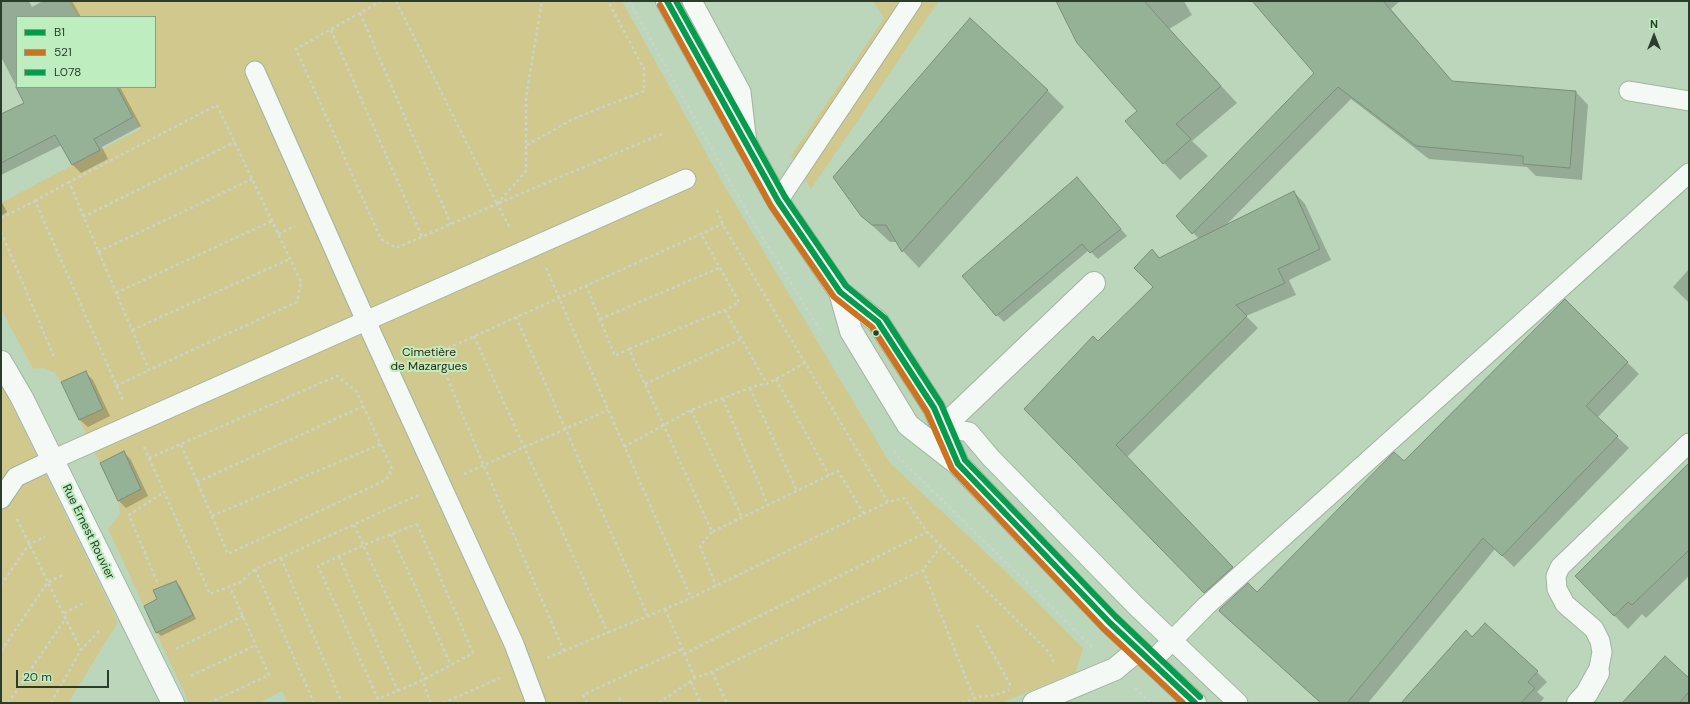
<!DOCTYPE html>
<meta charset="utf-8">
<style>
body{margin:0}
#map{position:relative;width:1690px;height:704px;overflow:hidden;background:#bcd6bc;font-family:"DM Sans",sans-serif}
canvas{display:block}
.frame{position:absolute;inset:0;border:2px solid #2a3d2b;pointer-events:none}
.legend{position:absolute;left:16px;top:16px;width:140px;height:72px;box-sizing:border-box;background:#beeebf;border:1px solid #83a784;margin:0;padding:5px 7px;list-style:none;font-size:12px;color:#2a3d2b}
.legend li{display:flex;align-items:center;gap:8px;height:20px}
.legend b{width:20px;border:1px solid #83a784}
.north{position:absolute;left:1634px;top:16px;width:40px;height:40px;-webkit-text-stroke:3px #beeebf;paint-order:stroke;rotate:0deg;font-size:11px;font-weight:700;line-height:16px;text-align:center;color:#2a3d2b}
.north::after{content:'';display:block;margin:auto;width:14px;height:18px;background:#2a3d2b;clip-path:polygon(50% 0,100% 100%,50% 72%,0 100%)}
.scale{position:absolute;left:16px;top:670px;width:93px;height:18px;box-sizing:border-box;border:2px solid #2a3d2b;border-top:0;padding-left:5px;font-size:12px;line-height:14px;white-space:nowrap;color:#2a3d2b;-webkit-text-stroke:3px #beeebf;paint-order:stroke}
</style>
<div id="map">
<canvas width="1690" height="704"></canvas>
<div class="frame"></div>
<ul class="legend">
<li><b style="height:5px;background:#049b4c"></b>B1</li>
<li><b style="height:5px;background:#cc7321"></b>521</li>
<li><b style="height:5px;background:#049c4d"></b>L078</li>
</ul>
<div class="north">N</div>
<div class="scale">20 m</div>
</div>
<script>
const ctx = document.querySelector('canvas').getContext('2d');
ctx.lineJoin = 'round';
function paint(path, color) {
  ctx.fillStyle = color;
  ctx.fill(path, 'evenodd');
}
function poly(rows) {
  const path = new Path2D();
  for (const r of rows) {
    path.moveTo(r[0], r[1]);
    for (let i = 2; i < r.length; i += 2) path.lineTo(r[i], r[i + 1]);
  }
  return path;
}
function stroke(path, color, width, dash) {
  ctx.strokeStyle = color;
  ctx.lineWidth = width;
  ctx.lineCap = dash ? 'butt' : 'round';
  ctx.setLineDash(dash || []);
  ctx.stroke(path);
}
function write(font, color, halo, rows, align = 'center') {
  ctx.font = font + ' "DM Sans",sans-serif';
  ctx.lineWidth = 4;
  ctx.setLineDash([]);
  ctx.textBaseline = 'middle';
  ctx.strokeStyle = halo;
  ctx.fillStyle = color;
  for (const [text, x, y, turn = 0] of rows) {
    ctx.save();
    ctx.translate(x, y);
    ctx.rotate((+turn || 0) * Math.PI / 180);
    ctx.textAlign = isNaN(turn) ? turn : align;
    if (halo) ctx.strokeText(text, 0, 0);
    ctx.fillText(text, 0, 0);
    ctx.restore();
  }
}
const green = poly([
 [69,1,622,1,721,180,890,463,998,564,1083,648,1076,672,1001,703,288,703,282,691,259,703,189,703,108,529,120,514,119,504,62,383,55,373,44,368,33,369,1,309,1,203,140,129,117,87,155,87,155,17,78,17],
 [873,1,939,1,811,189,791,156,884,18],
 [1,383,118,622,68,703,1,703]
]);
const shadow = poly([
 [1,1,29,1,32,7,43,1,72,1,81,17,17,17,17,87,120,87,141,126,102,147,108,159,81,173,72,164,62,145,1,175,1,115,25,103,1,57],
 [1057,1,1184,1,1192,15,1169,29,1237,103,1192,141,1208,156,1180,180,1164,163,1139,111],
 [1254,1,1400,1,1391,9,1453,83,1576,92,1588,105,1582,180,1536,176,1527,167,1429,159,1351,99,1225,226,1294,192,1305,204,1331,260,1289,280,1296,295,1246,316,1258,328,1127,457,1244,579,1216,603,1026,409,1098,343,1154,287,1152,250,1160,258,1199,239,1177,216,1316,73],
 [1047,90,1064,107,919,268,903,251,897,242,890,242,861,215],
 [1084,186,1127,236,1098,259,1089,250,1004,322,997,315],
 [1,201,7,212,1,216],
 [1689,269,1689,303,1673,287],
 [1565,301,1639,374,1597,418,1629,448,1514,567,1495,549,1368,703,1321,703,1220,611,1257,593,1404,462],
 [86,373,93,380,110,416,88,427,80,420,63,383],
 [124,452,131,460,148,496,126,508,118,500],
 [1689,464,1689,576,1646,618,1642,614,1628,629,1614,615],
 [176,582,180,586,196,619,161,636,157,632,159,599],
 [1473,638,1537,672,1547,682,1537,692,1544,698,1540,703,1410,703],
 [1689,680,1689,703,1639,703]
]);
const building = poly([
 [1056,1,1144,1,1221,86,1176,124,1191,139,1163,164,1125,121,1137,111,1077,43,1056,1],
 [1252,1,1383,1,1452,81,1576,91,1570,168,1523,164,1523,156,1416,146,1338,87,1192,234,1176,216,1314,73,1252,1],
 [970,18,1048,90,902,252,886,225,872,225,861,216,833,177,970,18],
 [16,87,117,87,133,117,94,139,100,150,72,165,55,135,1,163,1,114,24,103,16,87],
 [1077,177,1121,229,1090,253,1082,244,996,316,962,276,1077,177],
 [1294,191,1320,249,1278,269,1285,283,1236,305,1247,316,1116,445,1233,567,1204,593,1024,409,1093,336,1098,341,1153,287,1134,268,1152,249,1159,258,1294,191],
 [1565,299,1628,362,1586,406,1618,436,1502,556,1483,538,1347,703,1321,703,1219,611,1220,609,1248,583,1257,592,1394,452,1404,461,1565,299],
 [86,371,103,409,79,420,61,382,86,371],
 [124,451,141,489,118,501,100,463,124,451],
 [1689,463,1689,550,1632,605,1628,602,1614,616,1575,576,1689,463],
 [176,581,193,615,156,633,144,606,157,599,153,590,176,581],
 [1485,623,1538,671,1528,682,1535,688,1521,703,1401,703,1466,630,1472,637,1485,623],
 [1665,656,1689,678,1689,692,1679,703,1622,703,1665,656]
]);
const path = poly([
 [381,1,296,49,381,239,396,248,497,204,510,228],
 [396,1,497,204],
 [629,1,751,219,822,333],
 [360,13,451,224],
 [331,30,422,237],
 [217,105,301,282,297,302,149,370,69,182,217,105],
 [527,145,573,119,644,91,644,69,608,1],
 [35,201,69,182],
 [499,203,664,133],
 [497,204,526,171,526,97,542,1],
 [717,210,724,227,888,502],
 [83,217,235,142],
 [1,218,35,201,123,400],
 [1,232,55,359],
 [278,234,295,226],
 [98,252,252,179],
 [546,268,691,598],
 [586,285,615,356,629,349,712,532,838,471,864,514],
 [116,293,272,221],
 [725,310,767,384],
 [516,317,648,616],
 [600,319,719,268],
 [132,330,290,259],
 [474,336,608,633],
 [629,349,725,310,739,302,701,234],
 [776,379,829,475],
 [645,384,741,339],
 [116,386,149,370],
 [750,388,797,491],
 [723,399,768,505],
 [691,410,742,517],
 [144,447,210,594,241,582,255,569,281,558,418,495],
 [624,447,691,410,758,385,767,384,805,363],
 [894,451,899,458,1094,649],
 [149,458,337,376,357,392,392,469,386,480,228,554,181,444],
 [464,474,608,410],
 [197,482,364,406],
 [212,516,381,444],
 [17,519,81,650],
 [417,524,473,653,425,679,378,699,318,566,364,545,417,524],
 [354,525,425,679,424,686,431,703],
 [712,532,700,546,716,586],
 [391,534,451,665],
 [941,546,923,570,974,698],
 [339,557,398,691],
 [281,558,342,703],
 [255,569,314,703],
 [157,582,129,515,164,492],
 [1,585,29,544,45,537],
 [665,609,695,678],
 [64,613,86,602],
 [977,625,1012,688],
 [176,649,243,616],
 [1,651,48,582,63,575],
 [564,651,484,466,437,353,723,224],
 [684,654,927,532],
 [547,658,691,598,888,502,904,498,927,532,1050,653,1054,664],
 [712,672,727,703],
 [191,676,256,645],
 [691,682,701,703],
 [1135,688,1150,703],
 [619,698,622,703],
 [8,703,66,618],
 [51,703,81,650,100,630],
 [209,703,269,675,230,587],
 [443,703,500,678],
 [587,703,583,695,682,649],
 [659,703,695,678,712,672,923,570],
 [962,703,978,697,995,695,1009,690]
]);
const lane = poly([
 [692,1,741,92,747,143],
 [255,71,366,321,514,644,536,703],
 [1629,91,1689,101],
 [778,201,912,1],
 [943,427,969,432,991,458,1136,606,1238,703],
 [1,499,16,477,52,460,686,179],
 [1151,662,1206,606,1689,173],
 [1598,673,1602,652,1600,641,1594,629,1565,604,1557,589,1556,576,1560,567,1689,443]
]);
const street = poly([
 [1,362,22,398,173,703],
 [943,427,1094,283],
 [1578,703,1587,693,1598,673]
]);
const secondary = poly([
 [1034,703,1115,669,1138,650]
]);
const primary = poly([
 [667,1,778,201,840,292,878,322,934,408,958,464],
 [840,292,851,331,908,425,958,464,1109,622,1195,703]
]);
const bus1 = poly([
 [667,1,778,201,840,292,878,322,934,408,958,464,1109,622,1195,703]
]);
const bus2 = poly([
 [660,5,771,206,834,297,872,327,927,412,952,469,1103,628,1183,703]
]);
const bus3 = poly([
 [676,1,785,197,846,286,885,318,941,404,965,460,1115,616,1200,697]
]);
const markers = [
 [876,333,3.5,"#2a3d2b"]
];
const parkNames = [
 ["Cimetière",429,353],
 ["de Mazargues",429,367]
];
const streetNames = [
 ["Rue Ernest Rouvier",88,532,64]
];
paint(green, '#d1c88d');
paint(shadow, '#0003');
paint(building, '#95b297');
stroke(building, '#7a8e7b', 1);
stroke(lane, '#9fb49f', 21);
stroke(street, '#9fb49f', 24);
stroke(secondary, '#9fb49f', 24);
stroke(primary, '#9fb49f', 24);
stroke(path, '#cbd3cb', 2.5, [3, 3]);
stroke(lane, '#f5f9f5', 19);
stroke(street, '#f5f9f5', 22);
stroke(secondary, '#f5f9f5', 22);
stroke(primary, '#f5f9f5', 22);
stroke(bus1, '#049b4c', 6);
stroke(bus2, '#cc7321', 6);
stroke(bus3, '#049c4d', 6);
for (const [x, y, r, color] of markers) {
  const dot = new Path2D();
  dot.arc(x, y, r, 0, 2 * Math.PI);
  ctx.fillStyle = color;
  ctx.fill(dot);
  stroke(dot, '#beeebf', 1.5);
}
write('12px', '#332916', '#beeebf', parkNames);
write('12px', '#2a3d2b', '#beeebf', streetNames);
</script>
